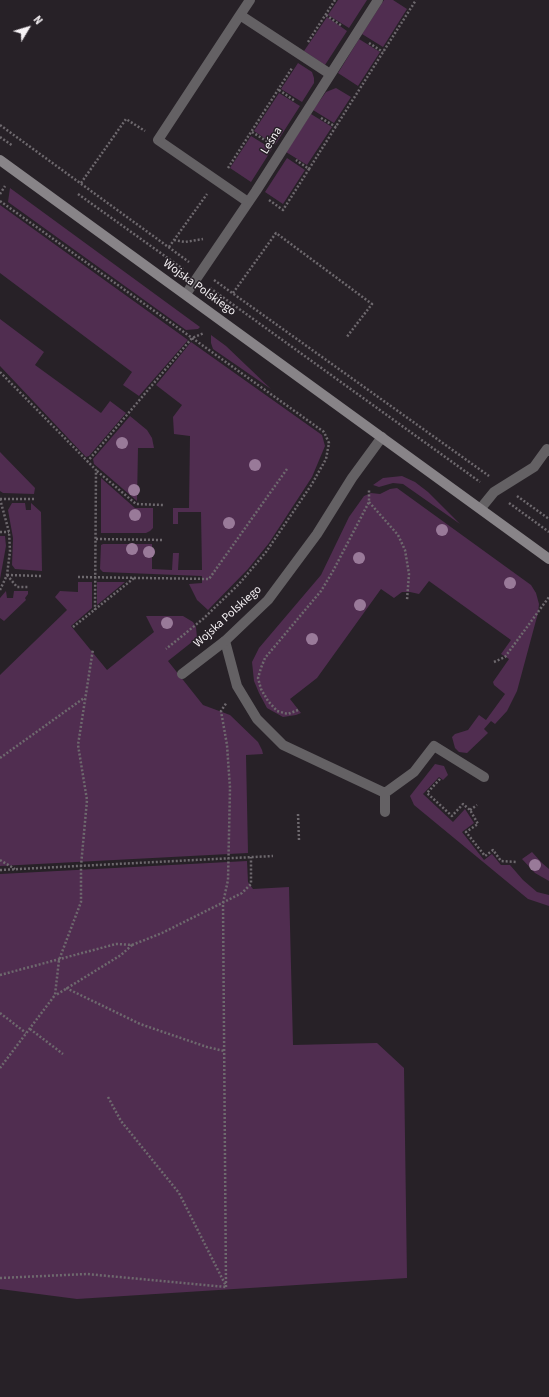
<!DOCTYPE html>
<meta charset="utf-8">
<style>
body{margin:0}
#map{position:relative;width:549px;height:1397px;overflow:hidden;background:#272127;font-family:"Source Sans 3",sans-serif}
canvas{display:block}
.north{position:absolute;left:8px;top:8px;width:40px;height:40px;-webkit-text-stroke:3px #272127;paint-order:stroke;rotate:52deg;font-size:11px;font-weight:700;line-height:16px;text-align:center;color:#f6f2f5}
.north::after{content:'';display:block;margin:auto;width:14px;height:18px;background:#f6f2f5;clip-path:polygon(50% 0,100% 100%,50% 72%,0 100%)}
</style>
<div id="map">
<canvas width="549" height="1397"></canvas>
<div class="north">N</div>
</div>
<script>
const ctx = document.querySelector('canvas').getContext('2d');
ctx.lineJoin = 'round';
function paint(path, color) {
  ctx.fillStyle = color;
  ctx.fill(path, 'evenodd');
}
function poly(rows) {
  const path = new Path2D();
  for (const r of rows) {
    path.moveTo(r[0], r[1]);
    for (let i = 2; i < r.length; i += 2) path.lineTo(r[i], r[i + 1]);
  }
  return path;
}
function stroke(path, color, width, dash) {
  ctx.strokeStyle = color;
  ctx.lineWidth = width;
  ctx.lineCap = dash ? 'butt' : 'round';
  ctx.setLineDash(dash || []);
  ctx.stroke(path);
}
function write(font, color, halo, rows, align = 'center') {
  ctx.font = font + ' "Source Sans 3",sans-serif';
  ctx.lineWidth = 3;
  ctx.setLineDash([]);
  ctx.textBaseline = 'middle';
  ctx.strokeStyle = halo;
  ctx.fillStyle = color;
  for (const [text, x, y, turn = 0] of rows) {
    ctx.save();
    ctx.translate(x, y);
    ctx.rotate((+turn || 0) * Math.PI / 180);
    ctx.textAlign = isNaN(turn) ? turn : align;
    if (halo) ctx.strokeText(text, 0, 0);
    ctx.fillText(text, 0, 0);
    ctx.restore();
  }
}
const green = poly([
 [338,0,367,0,349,28,328,15],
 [384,0,393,0,407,9,383,47,362,34],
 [327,17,347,31,325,65,304,51],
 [359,39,380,52,358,86,338,73],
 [298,63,312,72,314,78,314,83,302,102,281,89],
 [336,88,351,97,334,123,313,110,326,92],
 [279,93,300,106,275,145,254,131],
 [311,114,332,127,307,165,286,152],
 [251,136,272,149,251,182,230,168],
 [287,158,305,170,283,204,265,192],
 [10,188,200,327,198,329,186,330,8,202],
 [0,205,188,340,139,396,123,385,132,372,0,273],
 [0,319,44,352,35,365,101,413,110,401,126,413,89,456,86,457,0,366],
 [211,335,226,346,271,389,213,349,211,343],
 [191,342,322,435,325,446,312,477,269,543,248,569,208,610,197,600,189,584,202,583,202,576,103,572,100,569,101,545,103,544,152,544,152,569,172,570,173,553,179,553,178,570,202,570,201,512,178,512,178,524,173,524,173,508,189,508,190,436,174,434,173,417,182,405,156,385],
 [130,416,147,430,152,438,154,448,138,448,137,501,94,464,93,459],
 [0,452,35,488,34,494,3,493,0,491],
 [402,476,415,482,428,492,460,524,403,484,393,483,379,487,373,485,383,478],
 [101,478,135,508,153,508,153,528,150,531,146,533,101,533],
 [397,488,531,585,536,593,539,604,538,613,517,691,507,711,495,724,491,721,484,729,488,733,467,753,459,752,455,748,452,737,455,734,468,730,479,715,486,720,505,694,494,685,493,682,509,659,501,654,511,640,429,581,419,594,410,592,402,592,394,598,381,589,317,678,290,699,301,713,296,715,283,717,267,708,259,693,254,681,252,662,259,648,321,575,349,517,364,496,371,493,380,494,390,489],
 [12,503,25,503,26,510,31,510,31,503,41,512,42,571,15,569,12,565,13,538,8,510],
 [0,536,5,536,6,546,0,579],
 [78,582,92,582,92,608,71,626,107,670,154,632,146,616,183,616,193,622,196,627,197,638,168,661,203,705,230,715,258,742,262,750,263,754,246,755,248,853,0,866,0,675,67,610,55,597,60,591,78,592],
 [97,582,125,582,97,605],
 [6,591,7,598,13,598,14,591,28,591,28,594,25,598,26,600,4,621,0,618,0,598],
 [435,764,444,766,448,775,443,780,439,777,423,794,453,822,465,809,474,823,462,832,484,860,492,854,501,865,510,865,523,880,537,892,549,895,549,906,528,899,414,805,410,796],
 [532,852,542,863,549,869,549,881,535,873,522,859],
 [247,861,248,882,253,889,289,887,293,1045,377,1043,404,1068,407,1278,77,1299,0,1289,0,874]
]);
const path = poly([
 [326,15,342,26],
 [308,42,335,0],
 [369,43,383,52],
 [279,90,295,101],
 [321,118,336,127],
 [0,125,189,262],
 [252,132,268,142],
 [0,137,13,146],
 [228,168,292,68],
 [309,169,416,0],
 [81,183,126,119,145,131],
 [0,194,5,186],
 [78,194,183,269],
 [269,200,283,210,309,169,296,160],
 [0,201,324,432,329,443,326,459,312,484,266,552,239,584,203,619,166,649],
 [174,240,185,242,203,239],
 [169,247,207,194],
 [214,280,489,476],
 [210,288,480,482],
 [233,293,276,233,372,304,346,338],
 [0,372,96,470,95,610],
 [87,462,192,338,204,333],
 [97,471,136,504,163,505],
 [517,496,549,519],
 [0,499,9,532,10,551,7,575,0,590],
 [0,499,34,499],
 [369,502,398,535,405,550,409,574,407,600],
 [509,503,549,532],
 [0,532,9,532],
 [96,539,164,540],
 [7,575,41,576],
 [7,575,17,587,28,587],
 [78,577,209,579,287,469],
 [73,627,134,578],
 [494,662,505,657,549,597],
 [298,710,288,714,277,711,268,701,261,689,258,678,261,668,265,658,321,591,333,571,369,502,369,490],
 [0,758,84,698],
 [440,779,427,793,452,816,463,804,470,810,478,824,466,832,485,856,493,850,501,861,517,862],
 [470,810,477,805],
 [298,814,299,840],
 [0,860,15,869],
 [0,870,273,856],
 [132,945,162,933,242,893,251,884,251,857],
 [0,975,116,944,132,945,121,955,56,995],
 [66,988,140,1024,207,1047,224,1051],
 [0,1013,26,1033],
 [30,1029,63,1054],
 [0,1068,55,995,59,960,81,902,81,866,87,800,78,745,93,649],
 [108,1097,121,1121,179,1193,226,1286],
 [0,1278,87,1274,226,1287],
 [226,1287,223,903,228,880,230,788,227,745,221,711,227,702]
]);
const service = poly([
 [240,15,250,0],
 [248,202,158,140,240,15,330,74],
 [481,508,494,492,534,467,547,449,549,451],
 [225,641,237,686,257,719,283,745,385,793,414,772,434,746,484,777],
 [385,812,385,793]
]);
const minor = poly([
 [186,294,256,191,378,0],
 [182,674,225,641,268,600,317,534,352,478,382,437]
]);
const secondary = poly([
 [0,160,549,559]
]);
const trees = [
 [122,443],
 [255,465],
 [134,490],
 [135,515],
 [229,523],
 [442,530],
 [132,549],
 [149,552],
 [359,558],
 [510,583],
 [360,605],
 [167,623],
 [312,639],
 [535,865]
];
const streetNames = [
 ["Leśna",272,141,-58],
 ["Wojska Polskiego",199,288,36],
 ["Wojska Polskiego",228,617,-42]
];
paint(green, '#502d50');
stroke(path, '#6e696e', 2.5, [2, 2]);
stroke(service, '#646164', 10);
stroke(minor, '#646164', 10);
stroke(secondary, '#888488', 10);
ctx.fillStyle = '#997a99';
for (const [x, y] of trees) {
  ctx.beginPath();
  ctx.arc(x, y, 6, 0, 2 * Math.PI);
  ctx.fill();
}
write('12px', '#f6f2f5', '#272127', streetNames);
</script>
